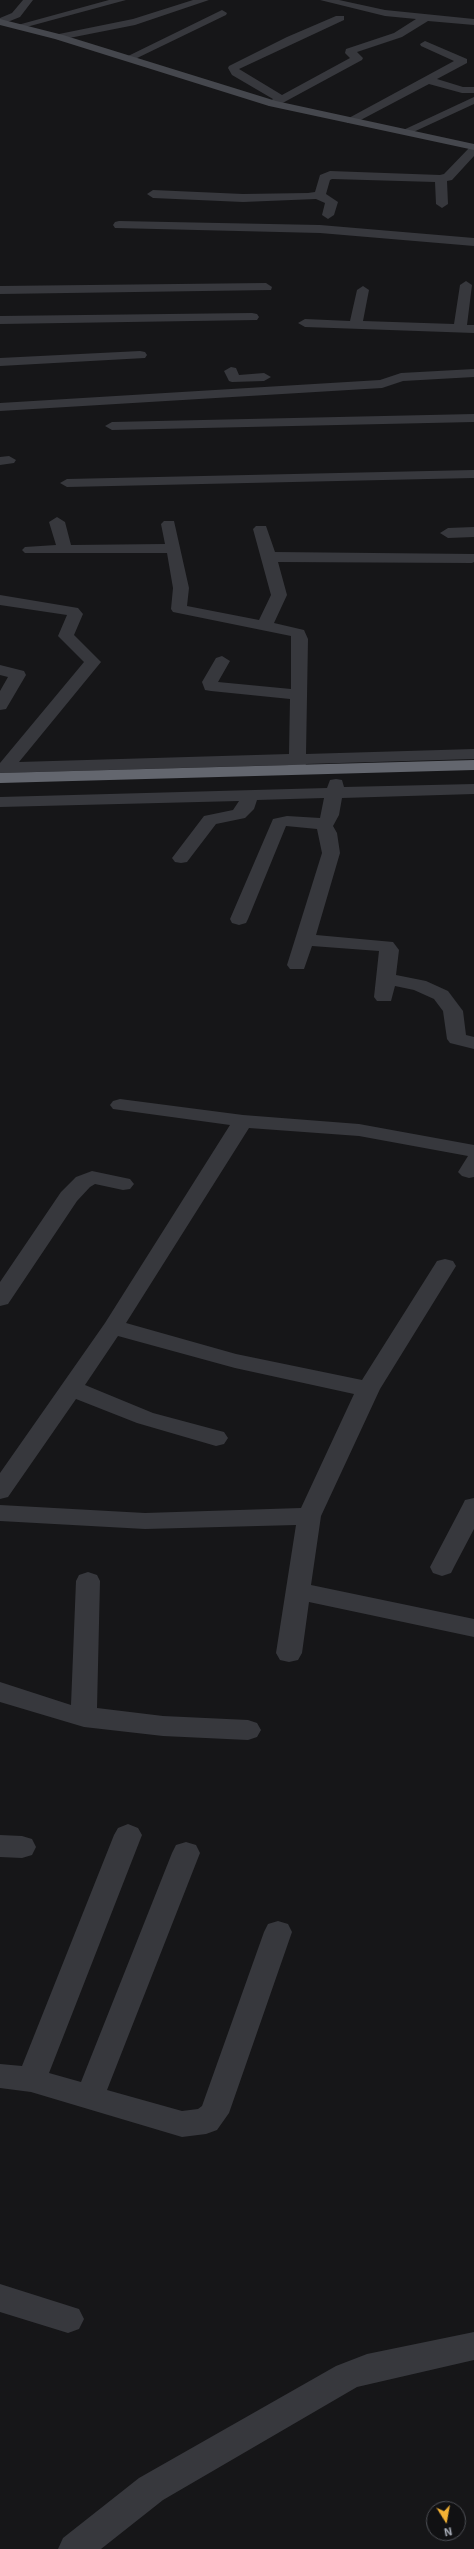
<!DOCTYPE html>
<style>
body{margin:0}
#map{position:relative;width:474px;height:2549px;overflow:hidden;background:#161618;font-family:"Exo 2",sans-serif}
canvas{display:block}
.north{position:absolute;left:426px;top:2501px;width:40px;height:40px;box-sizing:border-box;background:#111113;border:1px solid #4d4f55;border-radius:50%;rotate:169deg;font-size:11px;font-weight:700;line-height:16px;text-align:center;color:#a8adb8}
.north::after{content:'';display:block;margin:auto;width:14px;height:18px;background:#f2b134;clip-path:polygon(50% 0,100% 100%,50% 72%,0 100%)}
</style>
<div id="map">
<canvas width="474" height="2549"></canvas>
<div class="north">N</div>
</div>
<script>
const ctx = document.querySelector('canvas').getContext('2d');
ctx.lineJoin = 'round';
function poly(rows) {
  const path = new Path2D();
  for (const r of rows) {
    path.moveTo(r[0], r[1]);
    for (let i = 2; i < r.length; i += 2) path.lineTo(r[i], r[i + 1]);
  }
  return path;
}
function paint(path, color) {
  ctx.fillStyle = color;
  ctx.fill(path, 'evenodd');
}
const street = poly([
 [23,0,33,0,20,17,0,25,0,18,12,13,23,0],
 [109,0,126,0,19,29,14,26,109,0],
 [193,0,209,0,135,25,59,40,54,37,59,34,133,19,193,0],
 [320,0,339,0,385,10,474,19,474,25,428,21,402,37,357,52,363,58,362,60,277,106,269,106,267,104,273,99,232,75,228,68,229,66,287,37,336,16,344,16,344,20,239,69,282,95,350,58,345,53,346,49,394,33,416,19,385,16,320,0],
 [222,10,227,13,226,15,133,60,129,61,124,58,222,10],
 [425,41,467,59,467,63,437,79,463,87,474,87,474,93,462,93,429,84,355,123,347,123,347,119,454,61,421,46,420,44,425,41],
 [474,97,474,104,409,134,401,134,399,132,474,97],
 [474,145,474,156,452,180,447,181,448,204,442,208,436,204,435,182,332,179,330,180,326,194,338,202,334,215,328,219,322,215,325,203,316,199,243,202,153,198,147,194,153,190,243,194,308,193,315,192,320,175,330,171,440,175,444,174,470,147,474,145],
 [119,221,320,225,474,238,474,246,320,233,115,228,113,225,115,222,119,221],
 [466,281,472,285,467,325,474,325,474,333,305,327,298,323,305,319,350,321,357,290,363,286,369,290,363,321,454,324,460,285,466,281],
 [266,283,272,287,271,290,0,294,0,286,266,283],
 [252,313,257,314,259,317,257,320,0,324,0,316,252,313],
 [140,351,145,352,147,355,145,358,0,366,0,358,140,351],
 [231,367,236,368,239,375,264,373,271,377,264,381,232,382,229,381,224,371,231,367],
 [474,369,474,377,403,381,382,388,0,411,0,403,380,380,401,373,474,369],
 [474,414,474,422,112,430,105,426,112,422,474,414],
 [9,456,16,460,14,463,0,465,0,457,9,456],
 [474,470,474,478,67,487,60,483,67,479,474,470],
 [57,517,65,522,71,545,165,544,161,524,164,521,174,521,189,588,187,606,259,620,271,595,253,529,256,526,266,526,275,552,474,554,474,562,472,563,278,562,287,595,274,623,304,630,308,639,306,754,474,749,474,759,306,764,303,773,297,774,291,773,288,765,0,773,0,763,84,662,58,636,67,615,0,605,0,595,78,608,83,614,74,635,101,662,19,762,289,754,290,699,211,691,205,690,202,682,216,658,222,656,230,661,218,682,291,689,291,636,173,612,171,609,173,588,167,553,25,553,22,550,25,547,56,545,49,522,57,517],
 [474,527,474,537,448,538,440,533,448,528,474,527],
 [0,665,24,671,26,675,6,709,0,710,0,691,8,677,0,675,0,665],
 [336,779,342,780,344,787,474,784,474,794,342,798,339,815,333,826,337,833,340,853,316,935,393,942,399,950,396,975,426,981,448,991,463,1011,466,1035,474,1037,474,1049,450,1043,447,1039,443,1011,434,999,414,990,395,986,391,1001,377,1001,374,997,379,951,312,946,304,969,290,969,287,965,322,853,317,829,286,826,248,919,246,923,239,925,232,923,230,919,273,819,287,816,320,818,324,798,257,800,254,809,245,818,216,824,187,862,181,863,175,862,172,858,204,816,233,810,239,801,0,807,0,797,327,788,330,780,336,779],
 [120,1099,243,1115,359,1124,474,1145,474,1177,469,1178,462,1176,458,1172,468,1156,359,1136,249,1128,126,1323,236,1354,362,1380,437,1261,445,1259,453,1261,456,1266,380,1389,321,1516,311,1585,474,1619,474,1637,309,1602,302,1653,298,1660,289,1662,280,1660,276,1653,296,1525,145,1529,0,1521,0,1505,145,1513,301,1508,354,1394,235,1368,118,1336,85,1385,153,1413,224,1432,228,1438,224,1444,216,1446,137,1423,76,1399,8,1497,0,1499,0,1473,105,1323,230,1125,113,1109,110,1105,113,1101,120,1099],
 [92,1171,130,1179,134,1184,130,1189,123,1190,95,1184,90,1187,77,1201,8,1304,0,1306,0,1282,61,1192,76,1177,92,1171],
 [474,1498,474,1529,454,1567,451,1573,442,1576,433,1573,430,1567,462,1506,465,1500,474,1498],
 [88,1572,97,1575,100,1581,97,1708,163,1716,248,1720,257,1723,261,1730,257,1737,248,1740,163,1736,84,1727,0,1702,0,1682,71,1705,76,1581,79,1575,88,1572],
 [128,1824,138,1828,142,1835,49,2073,81,2082,172,1853,176,1845,186,1842,196,1845,200,1853,107,2090,182,2111,198,2109,202,2106,264,1932,268,1924,278,1921,288,1924,292,1932,229,2113,217,2130,206,2134,182,2137,31,2092,0,2088,0,2064,22,2066,114,1835,118,1828,128,1824],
 [0,1835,22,1836,32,1839,36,1847,32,1855,22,1858,0,1857,0,1835],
 [0,2284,79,2309,84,2319,79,2329,68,2333,0,2312,0,2284],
 [474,2332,474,2360,357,2387,163,2500,101,2549,58,2549,63,2538,139,2478,336,2366,367,2354,474,2332]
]);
const secondary = poly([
 [0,19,63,35,276,101,474,144,474,150,269,106,55,39,0,25,0,19]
]);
const highway = poly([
 [474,760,474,770,0,783,0,773,474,760]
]);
paint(street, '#37383d');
paint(secondary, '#45474d');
paint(highway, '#63666e');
</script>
